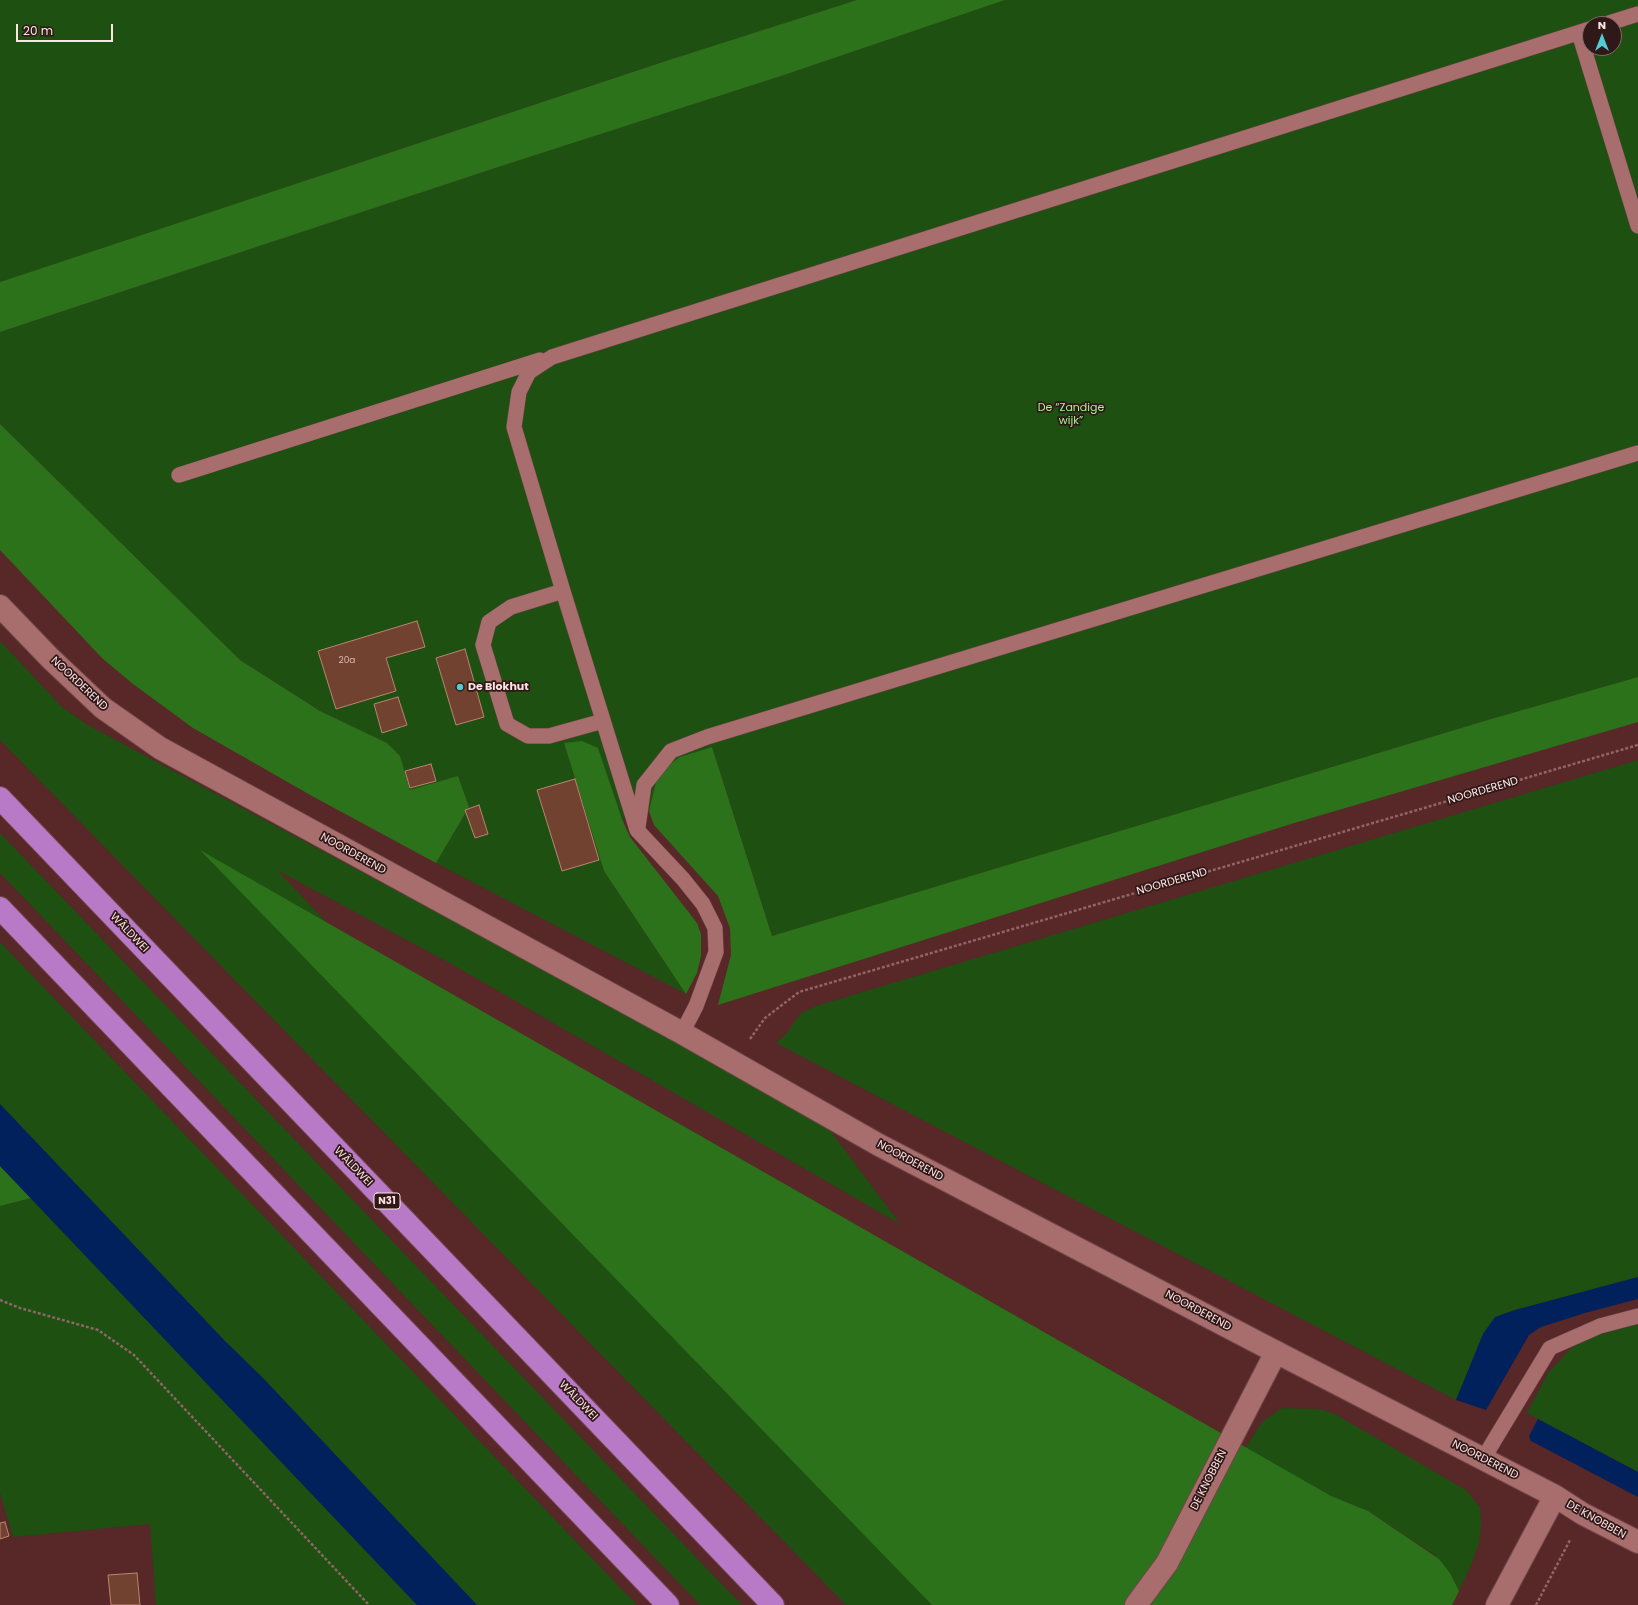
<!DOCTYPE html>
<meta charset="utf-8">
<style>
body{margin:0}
#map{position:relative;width:1638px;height:1605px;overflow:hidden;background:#582728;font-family:Poppins,sans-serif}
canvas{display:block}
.north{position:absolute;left:1582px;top:16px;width:40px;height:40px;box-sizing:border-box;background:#2f1818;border:1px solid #826969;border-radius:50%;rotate:0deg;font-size:11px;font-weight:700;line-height:16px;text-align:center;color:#fee3e2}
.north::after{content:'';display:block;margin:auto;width:14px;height:18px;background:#51ccd3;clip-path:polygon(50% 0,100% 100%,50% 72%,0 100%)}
.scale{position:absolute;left:16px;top:24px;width:97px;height:18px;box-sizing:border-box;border:2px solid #fee3e2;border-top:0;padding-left:5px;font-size:12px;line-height:14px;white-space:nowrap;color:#fee3e2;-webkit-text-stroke:3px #2f1818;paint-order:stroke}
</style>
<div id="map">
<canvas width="1638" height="1605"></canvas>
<div class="north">N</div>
<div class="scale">20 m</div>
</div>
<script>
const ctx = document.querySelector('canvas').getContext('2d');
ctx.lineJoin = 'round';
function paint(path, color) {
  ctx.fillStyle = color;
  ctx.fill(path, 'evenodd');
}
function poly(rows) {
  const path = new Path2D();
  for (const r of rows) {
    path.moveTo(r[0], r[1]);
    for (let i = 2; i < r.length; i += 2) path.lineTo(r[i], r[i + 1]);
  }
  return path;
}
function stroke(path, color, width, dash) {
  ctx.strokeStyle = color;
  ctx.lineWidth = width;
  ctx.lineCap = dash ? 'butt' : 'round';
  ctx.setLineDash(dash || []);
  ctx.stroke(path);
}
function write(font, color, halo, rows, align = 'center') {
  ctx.font = font + ' Poppins,sans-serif';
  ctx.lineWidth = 3.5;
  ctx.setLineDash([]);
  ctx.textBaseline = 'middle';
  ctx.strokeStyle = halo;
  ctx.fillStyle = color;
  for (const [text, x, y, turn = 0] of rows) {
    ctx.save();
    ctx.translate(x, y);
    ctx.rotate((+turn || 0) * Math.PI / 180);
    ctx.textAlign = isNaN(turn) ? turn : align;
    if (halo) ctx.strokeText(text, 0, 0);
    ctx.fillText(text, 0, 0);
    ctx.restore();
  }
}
const green = poly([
 [0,0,857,0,669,60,0,282],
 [1005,0,1638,0,1638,677,1491,719,772,936,712,747,656,782,649,811,622,819,598,748,564,743,604,871,686,994,436,863,469,807,458,777,410,790,400,756,387,743,320,711,240,660,0,424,0,332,492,169,784,75],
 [1590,24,1614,24,1614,48,1590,48],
 [0,641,61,706,86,724,676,1041,829,1129,900,1224,455,966,277,870,971,1605,846,1605,0,740],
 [1638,760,1638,1277,1515,1310,1495,1317,1483,1334,1456,1400,776,1043,786,1034,801,1013,816,1006],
 [0,833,742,1605,700,1605,0,873],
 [0,942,637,1605,477,1605,263,1378,224,1340,0,1104],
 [31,1198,417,1605,156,1605,150,1524,13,1537,0,1493,0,1206],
 [1638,1324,1638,1472,1527,1413,1548,1373,1572,1347,1591,1337],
 [1282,1408,1319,1409,1335,1414,1466,1490,1480,1508,1481,1524,1479,1543,1471,1565,1459,1591,1450,1573,1436,1556,1368,1511,1151,1605,1242,1453,1263,1421]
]);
const forest = poly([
 [857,0,1005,0,784,75,492,169,0,332,0,282,669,60],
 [0,424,240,660,320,711,387,743,400,756,410,790,458,776,469,807,436,863,312,796,193,728,133,684,102,658,0,550],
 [1638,677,1638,722,1291,824,718,1005,731,955,730,928,718,896,654,825,649,811,656,782,669,765,680,757,712,747,772,936,1491,719],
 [582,741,598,748,622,819,630,837,697,923,701,934,701,956,697,973,686,994,604,871,564,743],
 [200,850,1331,1496,1368,1511,1439,1559,1450,1573,1459,1591,1452,1605,932,1605],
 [0,1166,31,1198,0,1206]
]);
const water = poly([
 [0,1104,224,1340,263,1378,477,1605,417,1605,0,1166],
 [1638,1277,1638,1299,1585,1313,1541,1327,1529,1335,1486,1410,1456,1400,1483,1334,1495,1317,1515,1310],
 [1538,1419,1638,1472,1638,1497,1531,1441,1529,1436]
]);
const building = poly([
 [417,621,425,647,386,658,396,691,336,709,318,651,417,621],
 [465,649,484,717,456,725,436,658,465,649],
 [398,697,407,725,382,733,374,704,398,697],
 [431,764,436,781,410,788,405,771,431,764],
 [575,779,599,860,562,871,537,790,575,779],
 [479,805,488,834,475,838,465,810,479,805],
 [5,1522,9,1536,0,1539,0,1523,5,1522],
 [137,1573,140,1605,111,1605,108,1575,137,1573]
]);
const path = poly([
 [750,1039,765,1018,799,992,1638,745],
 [0,1300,20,1308,98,1330,134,1355,369,1605],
 [1536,1605,1570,1540]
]);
const lane = poly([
 [1606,24,1638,14],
 [1579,33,1638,226],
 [179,475,540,360],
 [563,591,511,607,489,622,483,645,507,724,528,736,549,736,603,721],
 [638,827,644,785,671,751,707,737,1638,453],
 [682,1033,696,1006,716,952,715,928,703,904,683,879,637,830,563,591,514,427,519,392,529,372,552,357,1590,29],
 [1483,1459,1550,1348,1600,1326,1638,1316]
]);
const street = poly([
 [0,606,50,658,103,708,160,748,682,1033,879,1145,1276,1352]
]);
const secondary = poly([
 [1136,1605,1167,1563,1276,1352,1555,1496,1583,1514,1638,1542],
 [1497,1605,1555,1496]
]);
const highway = poly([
 [0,798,773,1605],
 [0,908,668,1605]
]);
const markers = [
 [460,687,4,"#51ccd3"]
];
const numberNames = [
 ["20a",347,661]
];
const shields = [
 [387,1201,26]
];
const shieldNames = [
 ["N31",387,1201]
];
const parkNames = [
 ["De “Zandige",1071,408],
 ["wijk”",1071,421]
];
const streetNames = [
 ["NOORDEREND",79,684,43],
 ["NOORDEREND",1483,791,-16],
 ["NOORDEREND",353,854,29],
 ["NOORDEREND",1172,882,-16],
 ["WÂLDWEI",129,933,46],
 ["NOORDEREND",910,1161,28],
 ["WÂLDWEI",353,1167,46],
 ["NOORDEREND",1198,1311,28],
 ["WÂLDWEI",578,1401,46],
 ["NOORDEREND",1485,1460,27],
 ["DE KNOBBEN",1209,1480,-63],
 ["DE KNOBBEN",1596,1520,29]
];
const poiNames = [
 ["De Blokhut",468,687]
];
paint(green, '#1d5011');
paint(forest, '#2c721b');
paint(water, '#00215b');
paint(building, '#724230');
stroke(building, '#bb8572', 1);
stroke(lane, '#6e4547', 16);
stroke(street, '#6e4547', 24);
stroke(secondary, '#6e4547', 24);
stroke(highway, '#6e4547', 24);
stroke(path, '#8f6565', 2.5, [3, 2]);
stroke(lane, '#a76e6d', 15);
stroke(street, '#a76e6d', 22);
stroke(secondary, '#a76e6d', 22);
stroke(highway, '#b879c6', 22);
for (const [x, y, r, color] of markers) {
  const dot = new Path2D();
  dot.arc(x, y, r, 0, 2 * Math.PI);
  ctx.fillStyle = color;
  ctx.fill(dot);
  stroke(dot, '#2f1818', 1.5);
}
write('9px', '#dbbbb6', null, numberNames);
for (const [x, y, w] of shields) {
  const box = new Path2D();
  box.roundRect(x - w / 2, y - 8, w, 16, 3);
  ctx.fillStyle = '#2f1818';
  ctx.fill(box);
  stroke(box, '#fee3e2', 1);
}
write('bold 10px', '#fee3e2', null, shieldNames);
write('11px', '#9ffb8c', '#2f1818', parkNames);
write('11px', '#fee3e2', '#2f1818', streetNames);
write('bold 11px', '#fee3e2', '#2f1818', poiNames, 'left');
</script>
